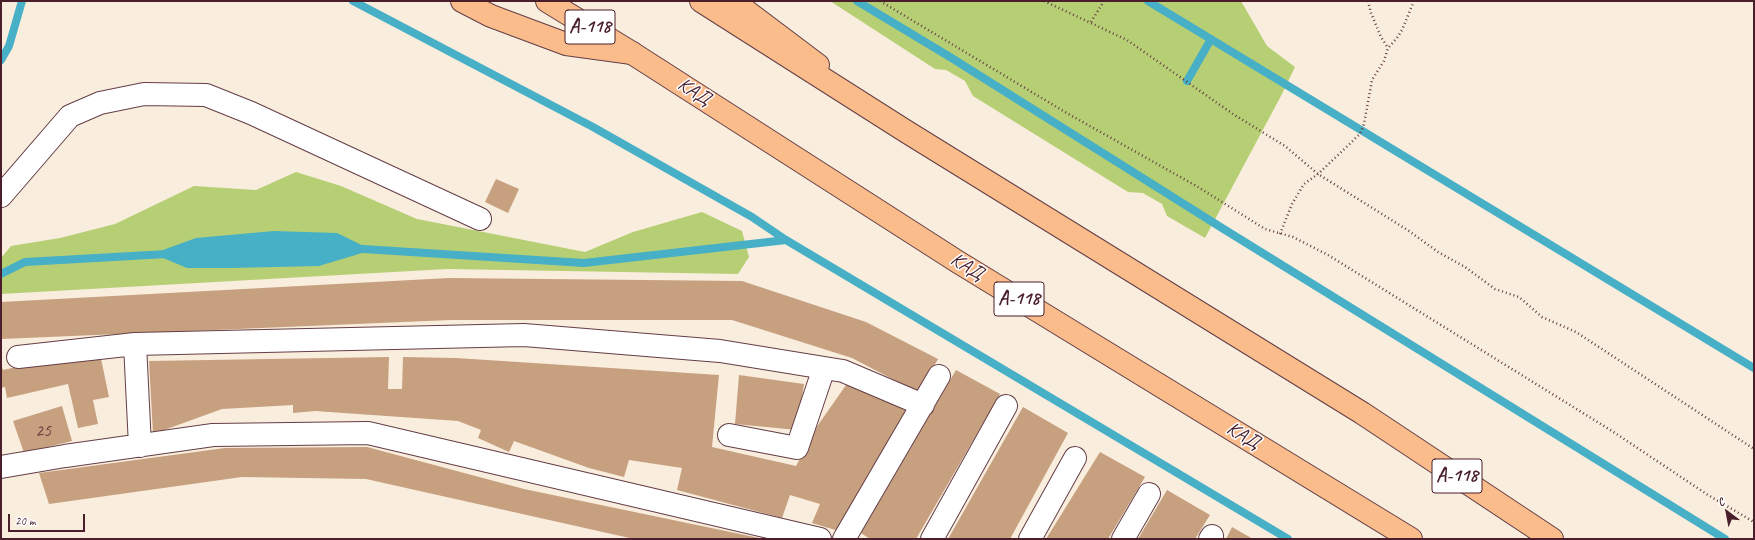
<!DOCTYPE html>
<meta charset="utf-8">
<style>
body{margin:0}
#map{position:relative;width:1755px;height:540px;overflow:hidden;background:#f9edde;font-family:Caveat,sans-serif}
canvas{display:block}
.frame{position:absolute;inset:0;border:2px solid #4a1f2b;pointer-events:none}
.north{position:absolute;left:1707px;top:492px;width:40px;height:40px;-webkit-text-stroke:3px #fff;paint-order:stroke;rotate:328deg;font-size:11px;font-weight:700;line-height:16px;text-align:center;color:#4a1f2b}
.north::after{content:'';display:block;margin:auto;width:14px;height:18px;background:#4a1f2b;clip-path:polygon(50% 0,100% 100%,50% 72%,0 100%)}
.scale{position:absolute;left:8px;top:514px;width:77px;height:18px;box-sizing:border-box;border:2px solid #4a1f2b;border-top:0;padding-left:5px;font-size:12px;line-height:14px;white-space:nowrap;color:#4a1f2b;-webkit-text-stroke:3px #fff;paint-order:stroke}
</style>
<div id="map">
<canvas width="1755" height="540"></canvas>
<div class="frame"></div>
<div class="north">С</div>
<div class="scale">20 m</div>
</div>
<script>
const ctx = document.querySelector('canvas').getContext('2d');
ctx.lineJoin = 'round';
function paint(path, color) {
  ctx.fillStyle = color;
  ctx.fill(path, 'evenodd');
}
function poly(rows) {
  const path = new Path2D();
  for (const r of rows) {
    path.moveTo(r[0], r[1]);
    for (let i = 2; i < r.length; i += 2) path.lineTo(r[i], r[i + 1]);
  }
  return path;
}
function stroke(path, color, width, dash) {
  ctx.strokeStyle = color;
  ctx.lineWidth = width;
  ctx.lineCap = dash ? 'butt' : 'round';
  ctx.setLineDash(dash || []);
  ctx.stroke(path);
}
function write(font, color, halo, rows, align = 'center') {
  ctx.font = font + ' Caveat,sans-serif';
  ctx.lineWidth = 3;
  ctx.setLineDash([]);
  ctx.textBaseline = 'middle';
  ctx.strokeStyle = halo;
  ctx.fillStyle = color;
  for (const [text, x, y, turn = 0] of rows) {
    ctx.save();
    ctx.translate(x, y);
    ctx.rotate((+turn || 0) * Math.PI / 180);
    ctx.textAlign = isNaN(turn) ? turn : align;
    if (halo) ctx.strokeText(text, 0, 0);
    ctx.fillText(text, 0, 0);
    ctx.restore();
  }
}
const green = poly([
 [830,1,1241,1,1267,46,1295,67,1282,94,1205,238,1167,216,1162,204,1143,193,1128,192,973,96,965,81,946,70,935,69],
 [296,172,341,186,417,219,585,252,633,232,702,212,742,231,749,257,738,274,447,269,1,294,1,258,11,246,60,238,115,224,194,186,256,190]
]);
const water = poly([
 [274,231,337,233,372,250,319,266,231,268,187,268,156,255,163,250,196,238]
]);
const stream = poly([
 [353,1,593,127,752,217,786,240,1288,539],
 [857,1,950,57,1222,228,1725,539],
 [1148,1,1754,368],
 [1,60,9,46,22,1],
 [1187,81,1211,39],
 [363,249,584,263,786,240],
 [1,274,25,262,167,254]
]);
const building = poly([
 [496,179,519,189,508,213,485,202],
 [449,278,742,281,866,322,938,359,919,393,852,358,732,320,451,320,1,339,1,302],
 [99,349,109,397,93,400,98,424,78,428,68,384,7,398,5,387,1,388,1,364,3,370],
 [389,357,388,389,402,389,403,357,456,358,719,375,712,447,796,466,818,425,851,378,912,410,842,532,812,523,820,504,790,495,782,518,677,490,682,468,629,460,624,477,589,468,514,441,509,452,478,438,481,430,458,421,315,411,293,413,293,405,222,409,153,434,149,361],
 [956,370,1000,394,916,539,870,539,861,533],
 [739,375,804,384,797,430,735,424],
 [62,406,72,441,24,453,13,421],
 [1023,407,1068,433,1010,539,948,539],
 [367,447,524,489,764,539,634,539,366,479,242,477,49,504,39,473,225,448],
 [1100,452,1145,477,1108,539,1046,539],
 [1167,490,1210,515,1195,539,1138,539],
 [1232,527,1253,539,1226,539]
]);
const path = poly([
 [880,1,1065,112,1198,187,1265,229,1293,237,1328,255,1612,431,1708,495,1754,522],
 [1044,1,1127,40,1233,114,1285,146,1318,174,1409,231,1438,252,1465,267,1495,289,1519,297,1542,317,1576,332,1754,449],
 [1368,1,1371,13,1381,37,1388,48],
 [1091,22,1104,1],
 [1280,234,1292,204,1304,184,1318,174,1360,134,1364,124,1372,80,1384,61,1388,48,1397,38,1402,30,1414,1]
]);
const minor = poly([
 [1,196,70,116,100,103,144,94,206,95,251,113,480,219],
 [135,344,140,446],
 [18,357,135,344,524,335,720,351,843,371,923,405],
 [729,435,797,448,824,368],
 [1,467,65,456,213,435,368,433,820,539],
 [844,539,939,376],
 [932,539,1006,406],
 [1030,539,1075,458],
 [1123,539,1149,494],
 [1210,539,1212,536]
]);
const major = poly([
 [462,1,491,16,566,44,632,53],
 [733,1,818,65]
]);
const highway = poly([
 [547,1,632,53,958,262,1411,539],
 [701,1,907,132,1362,413,1552,539]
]);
const numberNames = [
 ["25",43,431]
];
const shields = [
 [590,27,50],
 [1019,299,50],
 [1457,476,50]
];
const shieldNames = [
 ["А-118",590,27],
 ["А-118",1019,299],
 ["А-118",1457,476]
];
const streetNames = [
 ["КАД",694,92,33],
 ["КАД",967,267,32],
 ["КАД",1243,436,31]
];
paint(green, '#b7cf74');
paint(water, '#47afc6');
stroke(stream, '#47afc6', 8);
paint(building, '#c7a07f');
stroke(minor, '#643e46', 24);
stroke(major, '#643e46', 24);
stroke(highway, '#643e46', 24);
stroke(path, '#643e46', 2.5, [1, 3]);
stroke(minor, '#fff', 22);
stroke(major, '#f9bc8a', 22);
stroke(highway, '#f9bc8a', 22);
write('18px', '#693f40', null, numberNames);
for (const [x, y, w] of shields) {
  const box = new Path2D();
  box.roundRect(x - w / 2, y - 17, w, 34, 3);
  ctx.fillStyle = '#fff';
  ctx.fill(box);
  stroke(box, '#4a1f2b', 1);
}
write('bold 19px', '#4a1f2b', null, shieldNames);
write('20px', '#4a1f2b', '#fff', streetNames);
</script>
